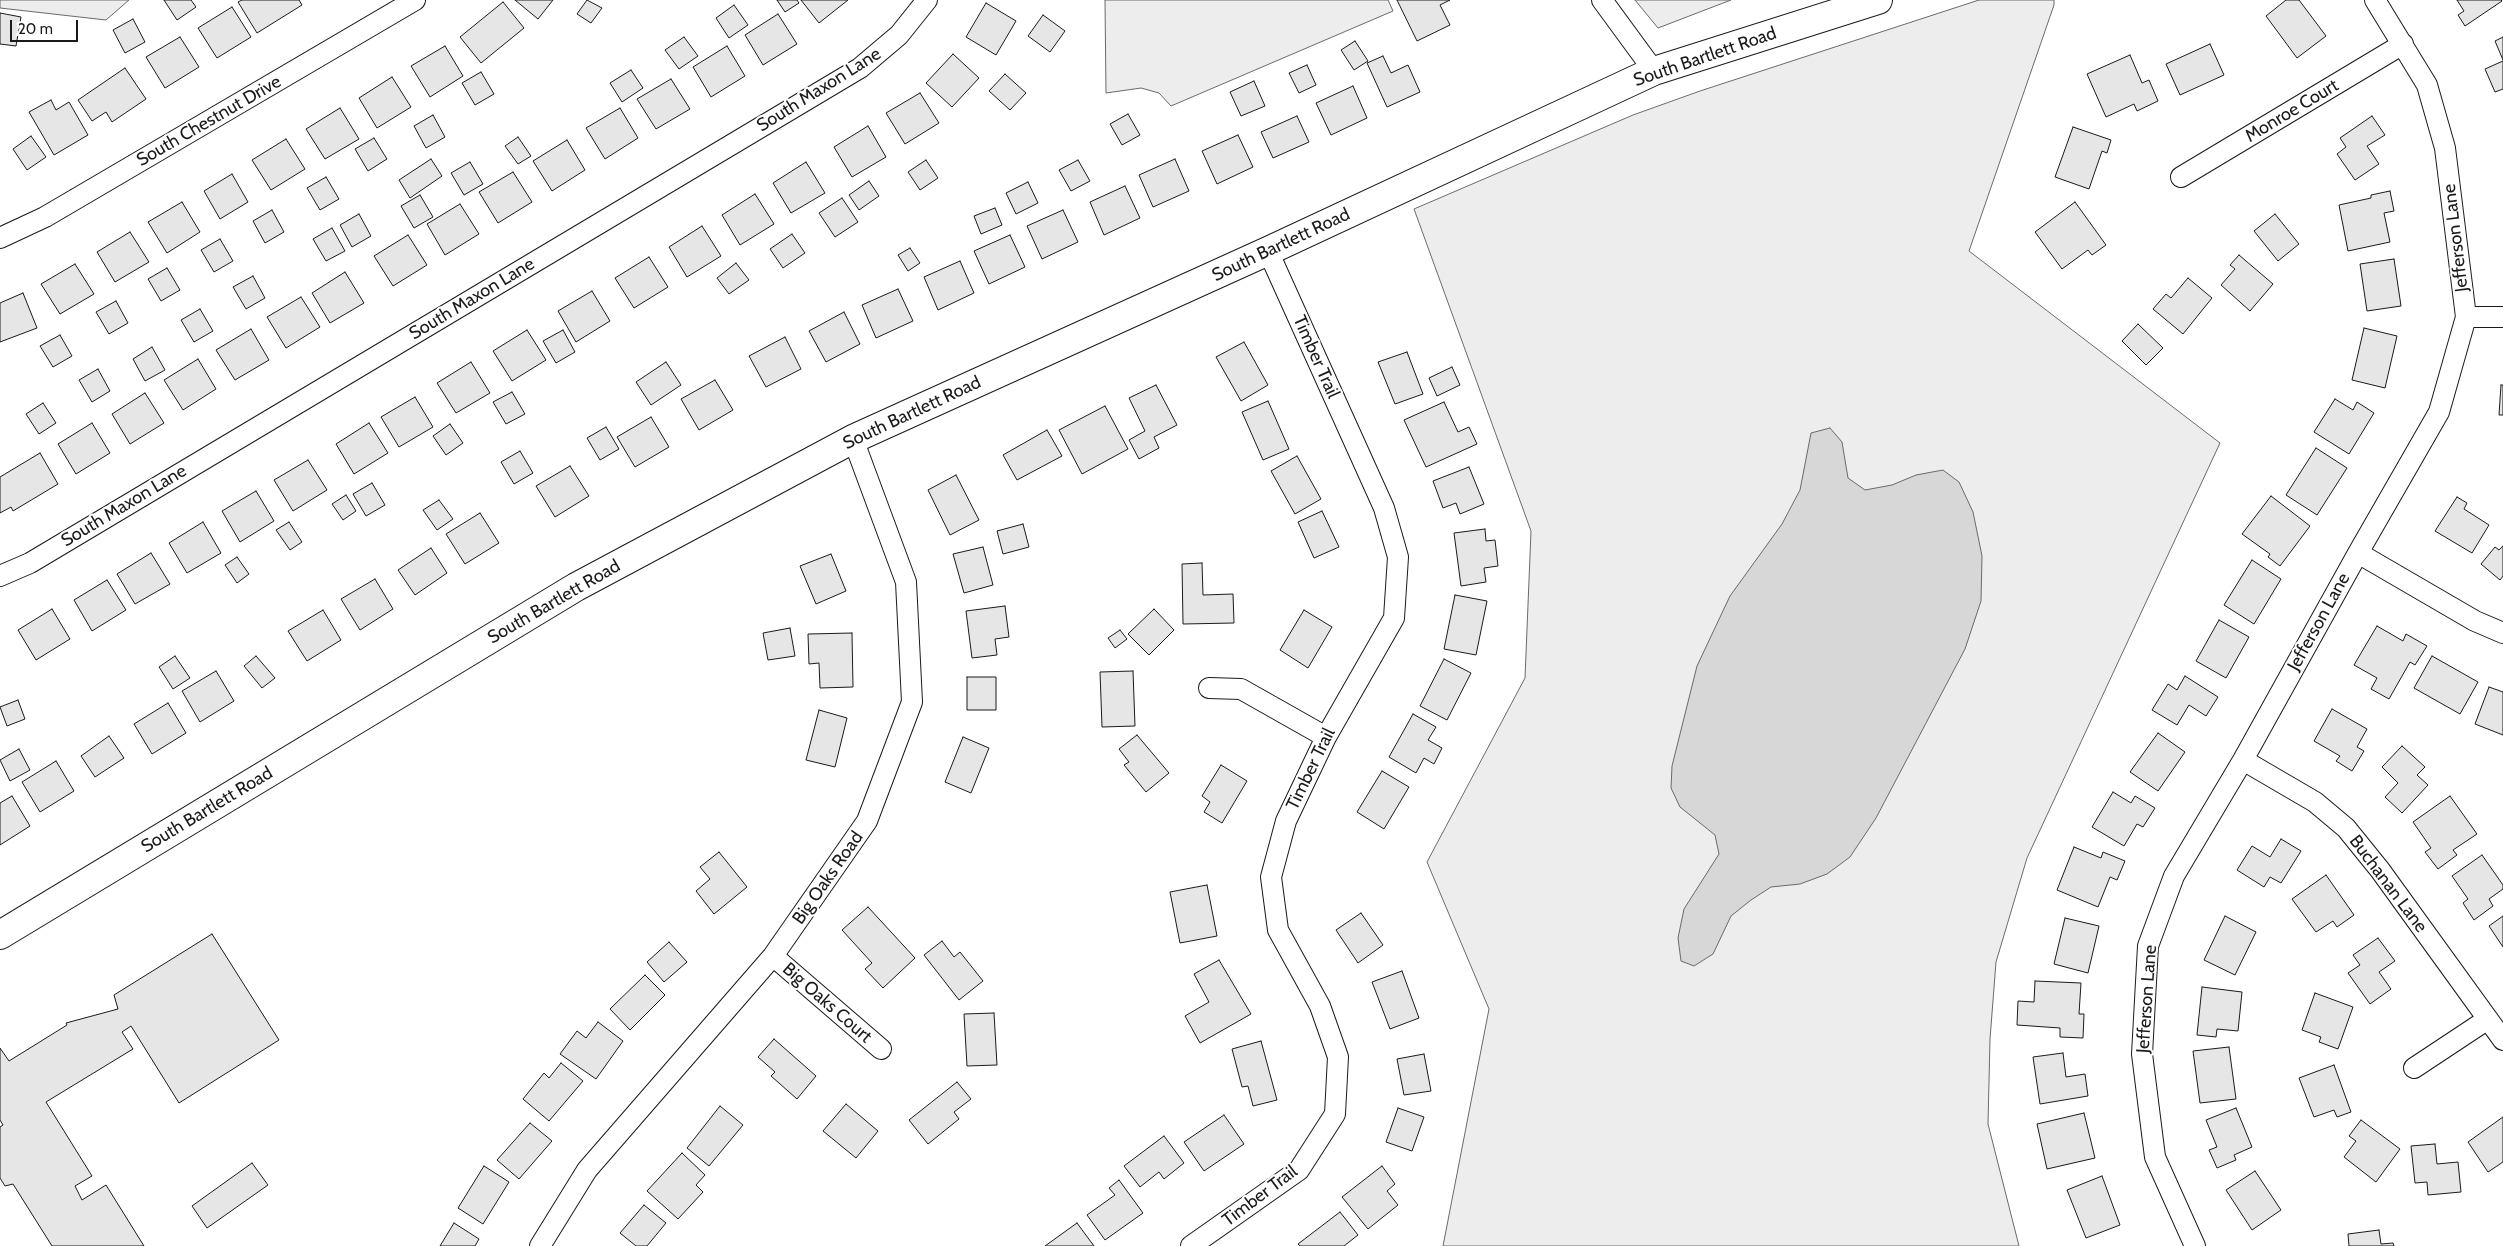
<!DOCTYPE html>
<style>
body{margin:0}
#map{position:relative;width:2503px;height:1246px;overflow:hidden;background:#fff;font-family:Cabin,sans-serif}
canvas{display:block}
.scale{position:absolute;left:10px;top:20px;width:68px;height:22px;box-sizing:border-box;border:2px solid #1a1a1a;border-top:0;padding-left:6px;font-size:15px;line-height:18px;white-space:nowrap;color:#1a1a1a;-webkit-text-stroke:4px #fff;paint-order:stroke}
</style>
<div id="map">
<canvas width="2503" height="1246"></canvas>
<div class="scale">20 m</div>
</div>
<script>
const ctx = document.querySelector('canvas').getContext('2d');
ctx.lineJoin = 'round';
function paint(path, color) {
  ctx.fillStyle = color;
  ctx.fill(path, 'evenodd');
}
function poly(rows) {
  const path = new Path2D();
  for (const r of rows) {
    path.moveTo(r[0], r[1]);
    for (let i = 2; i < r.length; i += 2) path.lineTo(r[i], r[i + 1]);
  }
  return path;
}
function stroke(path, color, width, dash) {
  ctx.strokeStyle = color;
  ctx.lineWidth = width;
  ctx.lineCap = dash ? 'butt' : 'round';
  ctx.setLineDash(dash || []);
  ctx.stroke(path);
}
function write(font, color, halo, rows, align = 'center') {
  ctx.font = font + ' Cabin,sans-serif';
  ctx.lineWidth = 4;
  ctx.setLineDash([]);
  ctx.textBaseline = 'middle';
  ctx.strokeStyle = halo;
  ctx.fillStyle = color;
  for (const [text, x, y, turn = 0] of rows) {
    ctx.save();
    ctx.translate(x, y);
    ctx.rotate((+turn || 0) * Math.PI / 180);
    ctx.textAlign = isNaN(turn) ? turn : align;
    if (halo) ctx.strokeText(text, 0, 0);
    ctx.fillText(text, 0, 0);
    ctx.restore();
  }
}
const built = poly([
 [0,0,129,0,106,20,0,8,0,0],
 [1105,0,1388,0,1393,11,1171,106,1159,93,1141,88,1106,93,1105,0],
 [1635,0,1731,0,1658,28,1635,0],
 [1979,0,2054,0,2054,5,1969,251,2220,443,2027,858,1996,962,1990,1039,1988,1124,2019,1246,1443,1246,1489,1009,1427,862,1525,678,1531,531,1414,209,1633,115,1700,91,1979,0]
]);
const water = poly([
 [1830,428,1842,442,1848,478,1865,490,1892,485,1916,475,1943,470,1959,482,1973,512,1982,556,1981,601,1965,649,1876,818,1850,857,1827,874,1800,884,1771,887,1751,900,1731,916,1713,954,1694,966,1681,961,1678,938,1684,909,1719,854,1715,835,1680,807,1671,788,1672,766,1697,666,1730,596,1782,524,1800,490,1811,433,1830,428]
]);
const building = poly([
 [164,0,191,0,196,7,177,20,164,0],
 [242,0,299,0,302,5,257,33,238,2,242,0],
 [515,0,553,0,538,19,515,0],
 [587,0,602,8,591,23,577,14,587,0],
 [777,0,797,0,799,3,785,12,777,0],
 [801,0,848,0,819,23,801,0],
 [1397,0,1450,0,1440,5,1450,25,1417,41,1397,0],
 [2286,0,2299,0,2326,36,2297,58,2266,16,2286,0],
 [2457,0,2501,0,2502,1,2465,26,2458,15,2464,11,2457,0],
 [503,2,524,28,481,63,460,37,503,2],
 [986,3,1016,21,996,55,966,37,986,3],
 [734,5,748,25,729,38,716,18,734,5],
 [232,7,251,37,217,58,198,28,232,7],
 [0,13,21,17,16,46,0,44,0,13],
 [778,14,797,44,763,65,745,35,778,14],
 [1043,15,1065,31,1050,52,1028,36,1043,15],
 [133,19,145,42,125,53,113,30,133,19],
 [180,37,199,67,165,88,146,57,180,37],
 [684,37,698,56,679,69,665,50,684,37],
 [2503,37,2503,60,2495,41,2503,37],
 [1355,41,1368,61,1354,70,1341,50,1355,41],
 [2210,44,2224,75,2180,95,2166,64,2210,44],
 [445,46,463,76,430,97,411,66,445,46],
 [727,46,745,76,711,97,693,67,727,46],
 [953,54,979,78,952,107,926,83,953,54],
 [2130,55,2142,83,2149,80,2158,101,2137,111,2134,104,2106,117,2087,74,2130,55],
 [1383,56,1391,73,1408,65,1420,92,1387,107,1367,63,1383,56],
 [2503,61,2503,89,2495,92,2485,69,2503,61],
 [1307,65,1316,85,1299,93,1289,73,1307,65],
 [125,68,146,99,112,122,106,112,92,121,78,100,125,68],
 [631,70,643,88,622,102,610,83,631,70],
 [481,72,494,94,475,105,462,83,481,72],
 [1005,74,1026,93,1010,110,989,91,1005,74],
 [392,77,411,107,377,128,359,98,392,77],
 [671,79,690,109,656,129,637,99,671,79],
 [1254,81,1265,106,1241,116,1230,92,1254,81],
 [1353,86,1367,118,1331,135,1316,103,1353,86],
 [920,93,939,123,905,144,886,113,920,93],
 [51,100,56,110,69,102,88,135,54,155,29,112,51,100],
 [340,108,359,139,325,159,306,129,340,108],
 [620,108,638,138,605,159,586,128,620,108],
 [1128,114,1140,135,1122,145,1110,124,1128,114],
 [433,115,445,137,426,148,414,126,433,115],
 [1297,116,1309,142,1273,158,1261,132,1297,116],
 [2372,116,2385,135,2367,146,2379,164,2355,180,2337,154,2346,147,2340,138,2372,116],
 [868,126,886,157,852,177,834,147,868,126],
 [2073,127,2111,140,2107,153,2102,151,2089,189,2055,177,2073,127],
 [1238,135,1253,167,1217,184,1202,151,1238,135],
 [31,136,46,157,27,170,13,149,31,136],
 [518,137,531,156,518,164,505,146,518,137],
 [374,138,387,159,368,171,355,149,374,138],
 [286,139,305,169,271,190,252,160,286,139],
 [567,140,585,170,552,191,533,161,567,140],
 [431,159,442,176,410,198,399,180,431,159],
 [1175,159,1189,191,1153,207,1139,175,1175,159],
 [926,160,938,178,920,190,908,172,926,160],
 [1078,160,1090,181,1071,191,1059,170,1078,160],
 [470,162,483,184,464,195,451,173,470,162],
 [806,162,825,193,791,213,773,183,806,162],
 [513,172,532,202,498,223,479,192,513,172],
 [232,174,248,202,220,219,204,191,232,174],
 [326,177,339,199,320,210,307,188,326,177],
 [869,181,879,196,859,210,849,195,869,181],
 [1028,182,1038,203,1016,214,1006,193,1028,182],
 [1125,186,1140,218,1104,235,1090,202,1125,186],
 [2390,191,2394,211,2384,213,2390,242,2348,251,2339,205,2371,198,2371,195,2390,191],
 [755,194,774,224,740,245,722,215,755,194],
 [420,195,433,217,414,228,401,206,420,195],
 [842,198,858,222,835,237,819,213,842,198],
 [182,202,200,232,167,253,148,222,182,202],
 [2075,202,2106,245,2092,255,2088,250,2062,269,2035,232,2075,202],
 [460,204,479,234,445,255,427,224,460,204],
 [995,208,1002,225,981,234,974,216,995,208],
 [272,210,284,232,265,243,253,221,272,210],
 [1063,210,1078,242,1042,259,1027,226,1063,210],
 [359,214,371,236,352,247,340,225,359,214],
 [2275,214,2299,244,2278,261,2254,231,2275,214],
 [702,226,721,256,687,277,669,247,702,226],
 [332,228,345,251,326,261,313,239,332,228],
 [130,232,149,262,115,282,97,252,130,232],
 [792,234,805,253,783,268,770,249,792,234],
 [408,235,427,265,393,286,374,256,408,235],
 [1010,235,1025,267,989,284,974,251,1010,235],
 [220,239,233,261,214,272,201,250,220,239],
 [910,248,920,263,908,271,898,255,910,248],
 [2239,255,2273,284,2250,311,2221,285,2235,269,2230,265,2239,255],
 [649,257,668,287,634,308,615,278,649,257],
 [2394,259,2401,306,2367,311,2360,264,2394,259],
 [960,261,974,293,938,310,924,277,960,261],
 [736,263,749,280,729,294,717,278,736,263],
 [75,264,94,294,60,314,41,284,75,264],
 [167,268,180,290,161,301,148,279,167,268],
 [345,272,364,303,330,323,312,293,345,272],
 [253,276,265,298,246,309,233,287,253,276],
 [2188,278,2212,298,2183,334,2153,309,2166,294,2171,298,2188,278],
 [898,289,913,321,876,338,862,305,898,289],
 [592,291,610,321,576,342,558,311,592,291],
 [23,293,37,328,0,342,0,303,23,293],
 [301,297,320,327,286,348,267,317,301,297],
 [116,301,128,323,109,334,96,312,116,301],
 [200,309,213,331,194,342,181,320,200,309],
 [844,312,860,344,826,362,809,331,844,312],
 [2138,324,2163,348,2146,365,2122,341,2138,324],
 [2364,328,2397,336,2385,388,2352,380,2364,328],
 [251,329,269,360,235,380,216,350,251,329],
 [527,330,546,360,512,381,493,351,527,330],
 [563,330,575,352,556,363,543,341,563,330],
 [60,335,72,356,53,367,40,346,60,335],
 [785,337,801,369,766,387,749,356,785,337],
 [1244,342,1268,385,1241,401,1216,357,1244,342],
 [152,347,165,370,145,381,133,359,152,347],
 [1407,352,1423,394,1395,404,1378,362,1407,352],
 [198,359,216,389,183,410,164,380,198,359],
 [471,362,490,393,456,413,437,383,471,362],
 [666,362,681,385,651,405,636,382,666,362],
 [1452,367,1460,385,1437,396,1429,378,1452,367],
 [98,369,110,391,92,402,79,380,98,369],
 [715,380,733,410,699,430,681,399,715,380],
 [1156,385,1177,425,1154,437,1159,448,1139,459,1129,440,1145,431,1129,398,1156,385],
 [2501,385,2503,385,2503,415,2499,415,2501,385],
 [512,392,525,414,506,424,493,402,512,392],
 [145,393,164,423,130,444,112,414,145,393],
 [415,397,433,427,399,447,381,417,415,397],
 [2335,399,2353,410,2357,402,2374,413,2349,454,2314,432,2335,399],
 [1268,401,1289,449,1263,460,1242,412,1268,401],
 [1444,402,1458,432,1469,427,1477,444,1426,467,1404,420,1444,402],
 [43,403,56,423,39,434,26,414,43,403],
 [1105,406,1128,449,1082,474,1059,430,1105,406],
 [651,417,669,447,635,467,617,437,651,417],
 [92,423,110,453,76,474,58,444,92,423],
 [369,423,388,453,354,474,336,444,369,423],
 [450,424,463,443,446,455,433,436,450,424],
 [606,427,619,449,600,460,587,438,606,427],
 [1047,430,1062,456,1017,480,1003,455,1047,430],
 [2316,448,2347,468,2317,515,2286,495,2316,448],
 [520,451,533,473,514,484,501,462,520,451],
 [40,453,58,484,13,511,11,507,0,513,0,477,40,453],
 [1297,456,1321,499,1295,514,1271,471,1297,456],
 [308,460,327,490,293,511,274,480,308,460],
 [570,466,589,496,555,517,536,486,570,466],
 [1469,467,1484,504,1460,514,1456,503,1443,508,1433,481,1469,467],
 [956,475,979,520,950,535,928,490,956,475],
 [372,483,385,505,366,516,353,494,372,483],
 [256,491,274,521,240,542,222,511,256,491],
 [346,495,356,511,343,520,332,504,346,495],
 [2271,496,2310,526,2280,566,2268,557,2270,554,2242,534,2271,496],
 [2457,497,2467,503,2464,509,2489,525,2472,553,2435,531,2457,497],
 [439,500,453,519,437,530,423,510,439,500],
 [1322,511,1339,547,1314,558,1298,522,1322,511],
 [480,513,499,543,465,564,446,534,480,513],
 [203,522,221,553,187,573,169,543,203,522],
 [289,522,302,542,290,550,276,530,289,522],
 [1023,524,1029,547,1003,554,997,531,1023,524],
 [1485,529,1486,541,1495,540,1498,566,1484,568,1486,582,1461,586,1454,533,1485,529],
 [2503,546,2503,576,2500,580,2481,564,2495,547,2499,550,2503,546],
 [983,547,993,585,964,593,953,554,983,547],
 [431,548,447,573,415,595,398,570,431,548],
 [151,553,170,584,135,604,117,574,151,553],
 [831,554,846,591,816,604,800,566,831,554],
 [237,557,249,574,237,583,225,565,237,557],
 [2252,560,2281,579,2254,624,2224,605,2252,560],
 [1202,563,1203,595,1233,594,1234,623,1183,624,1182,564,1202,563],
 [375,579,393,609,360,630,341,599,375,579],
 [107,580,126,610,92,631,74,600,107,580],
 [1455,595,1487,601,1476,655,1444,649,1455,595],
 [1005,606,1009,637,995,639,997,655,972,658,966,611,1005,606],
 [52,609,70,639,36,660,18,630,52,609],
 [1154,609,1174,630,1149,655,1128,634,1154,609],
 [323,610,341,640,307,661,288,631,323,610],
 [1304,610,1332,627,1308,668,1280,650,1304,610],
 [2219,620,2249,637,2226,678,2196,661,2219,620],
 [2377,626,2403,641,2406,634,2427,646,2415,665,2410,662,2389,699,2371,689,2377,678,2354,665,2377,626],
 [790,628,795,656,768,660,763,633,790,628],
 [1120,630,1127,639,1115,648,1108,638,1120,630],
 [852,633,853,687,820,688,819,663,809,664,808,634,852,633],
 [175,656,190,678,173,689,159,667,175,656],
 [256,656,275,678,262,688,244,666,256,656],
 [2432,656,2478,682,2460,714,2414,688,2432,656],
 [1444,659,1471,673,1447,720,1420,706,1444,659],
 [216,671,234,701,200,722,182,691,216,671],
 [1133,671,1135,726,1102,727,1100,672,1133,671],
 [2185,676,2218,697,2206,716,2189,705,2177,725,2152,710,2168,684,2177,690,2185,676],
 [967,677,996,677,996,710,967,710,967,677],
 [2489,687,2503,692,2503,735,2475,724,2489,687],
 [18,700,25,719,7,726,0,707,18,700],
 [168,703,186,733,152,754,134,724,168,703],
 [2332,709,2367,729,2357,747,2364,751,2352,771,2336,761,2340,756,2314,741,2332,709],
 [819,710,847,718,835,767,806,760,819,710],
 [1413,714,1436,727,1428,740,1442,748,1434,764,1424,758,1416,773,1389,757,1413,714],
 [2158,733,2185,752,2158,791,2130,772,2158,733],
 [1137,735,1169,773,1146,792,1124,765,1129,762,1119,749,1137,735],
 [109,736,124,758,95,777,81,756,109,736],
 [963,737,989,748,971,793,945,782,963,737],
 [2402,746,2425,767,2417,775,2428,785,2402,813,2385,797,2398,783,2382,767,2402,746],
 [19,749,30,770,10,781,0,760,19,749],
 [56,761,74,791,40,812,22,782,56,761],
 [1221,765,1247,781,1222,823,1204,812,1210,802,1202,796,1221,765],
 [1382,771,1409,787,1384,829,1357,812,1382,771],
 [2113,792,2131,803,2135,796,2155,808,2143,827,2137,824,2124,846,2092,827,2113,792],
 [12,796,30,826,0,845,0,803,12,796],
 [2450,796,2477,834,2453,850,2457,855,2438,869,2425,852,2431,848,2413,822,2450,796],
 [2281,839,2301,851,2281,883,2270,877,2264,887,2237,870,2252,846,2270,857,2281,839],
 [2074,847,2101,858,2103,852,2125,861,2117,880,2110,877,2098,907,2057,890,2074,847],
 [719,852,747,887,714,914,696,891,710,879,700,867,719,852],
 [2482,855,2503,885,2503,889,2489,899,2493,906,2474,920,2463,903,2468,899,2452,876,2482,855],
 [2326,875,2354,915,2337,927,2333,921,2316,932,2292,899,2326,875],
 [1207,885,1217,936,1180,943,1170,892,1207,885],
 [868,907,915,958,883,988,865,969,872,963,842,930,868,907],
 [1361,913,1383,945,1358,963,1336,930,1361,913],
 [2225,916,2256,932,2235,975,2204,960,2225,916],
 [2503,916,2503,947,2489,926,2503,916],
 [2065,918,2099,926,2088,973,2054,964,2065,918],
 [212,934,279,1040,179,1103,131,1026,122,1032,133,1049,46,1102,92,1176,75,1186,82,1200,106,1185,144,1246,52,1246,13,1184,5,1186,0,1178,0,1127,3,1125,0,1120,0,1048,9,1061,67,1025,66,1023,118,1009,114,995,212,934],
 [2378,938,2395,961,2379,972,2391,989,2370,1004,2348,973,2360,965,2353,955,2378,938],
 [942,941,954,957,960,952,983,981,959,1000,924,955,942,941],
 [669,942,687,962,664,982,647,962,669,942],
 [1219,960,1251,1014,1200,1043,1185,1016,1209,1002,1194,974,1219,960],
 [1402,971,1419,1018,1390,1029,1372,982,1402,971],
 [645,975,665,995,630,1030,610,1009,645,975],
 [2035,981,2081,983,2079,1014,2084,1014,2083,1038,2060,1037,2060,1028,2017,1025,2018,1001,2034,1002,2035,981],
 [2202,987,2242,992,2238,1031,2217,1029,2216,1037,2197,1035,2202,987],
 [2315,993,2353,1007,2338,1049,2319,1042,2321,1037,2302,1030,2315,993],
 [994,1013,997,1065,967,1066,964,1014,994,1013],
 [598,1022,623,1041,596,1079,560,1054,577,1031,586,1038,598,1022],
 [774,1039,816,1076,797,1099,771,1076,775,1072,758,1057,774,1039],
 [1261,1041,1277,1100,1253,1106,1248,1086,1242,1087,1232,1049,1261,1041],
 [2229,1047,2236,1099,2200,1103,2193,1051,2229,1047],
 [2063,1053,2066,1077,2085,1074,2088,1096,2040,1104,2033,1057,2063,1053],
 [1424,1054,1431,1091,1404,1095,1397,1059,1424,1054],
 [561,1063,583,1081,549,1121,523,1099,544,1073,549,1078,561,1063],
 [2334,1065,2351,1112,2337,1117,2334,1110,2314,1117,2299,1078,2334,1065],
 [957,1082,971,1099,954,1112,959,1119,928,1144,909,1120,957,1082],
 [846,1104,878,1131,856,1158,823,1131,846,1104],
 [720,1106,743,1125,709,1166,687,1148,720,1106],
 [1398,1108,1424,1117,1412,1151,1386,1142,1398,1108],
 [2236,1108,2252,1147,2234,1155,2236,1160,2217,1168,2209,1150,2217,1147,2206,1120,2236,1108],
 [2084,1113,2095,1158,2047,1169,2037,1124,2084,1113],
 [1224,1115,1244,1144,1204,1171,1184,1142,1224,1115],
 [2503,1117,2503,1162,2488,1172,2468,1142,2503,1117],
 [2361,1120,2400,1149,2376,1182,2344,1157,2356,1141,2349,1136,2361,1120],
 [530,1123,552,1141,519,1179,497,1160,530,1123],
 [1164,1136,1184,1163,1164,1179,1159,1172,1140,1187,1124,1166,1164,1136],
 [2435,1144,2437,1164,2458,1162,2461,1192,2428,1195,2427,1182,2415,1183,2411,1146,2435,1144],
 [682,1153,705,1175,696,1185,703,1192,678,1219,647,1191,682,1153],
 [252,1163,268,1185,207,1228,192,1206,252,1163],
 [484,1166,509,1182,483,1224,458,1208,484,1166],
 [1382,1166,1395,1184,1387,1191,1398,1205,1368,1229,1342,1197,1382,1166],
 [2255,1171,2281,1210,2252,1230,2226,1190,2255,1171],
 [2102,1176,2120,1225,2086,1238,2067,1190,2102,1176],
 [1119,1180,1143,1213,1105,1240,1087,1215,1115,1195,1109,1188,1119,1180],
 [644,1205,666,1223,647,1246,636,1246,620,1233,644,1205],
 [1340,1212,1358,1235,1344,1246,1300,1246,1298,1244,1340,1212],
 [454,1223,479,1239,475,1246,440,1246,454,1223],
 [1077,1223,1094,1246,1045,1246,1077,1223],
 [2379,1230,2381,1244,2393,1243,2394,1246,2349,1246,2348,1234,2379,1230]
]);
const minor = poly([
 [1602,0,1654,71],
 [2181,177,2403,44],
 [0,238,45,217,415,0],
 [2466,317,2503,317],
 [2358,553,2475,621,2503,633],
 [0,576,30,563,860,68,899,35,927,0],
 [1209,688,1241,689,1326,737],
 [2243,760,2315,802,2346,828,2380,870,2503,1040],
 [773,956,881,1049],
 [2414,1068,2488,1019],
 [540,1246,587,1170,773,956,867,821,912,702,906,582,853,439],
 [1191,1246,1299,1170,1335,1114,1338,1057,1320,1006,1278,930,1271,877,1286,821,1326,737,1394,618,1398,557,1384,508,1268,251],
 [2195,1246,2155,1157,2142,1054,2148,946,2174,876,2243,760,2358,553,2439,412,2466,317,2445,148,2427,85,2375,0]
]);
const secondary = poly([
 [0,935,576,587,853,439,1268,251,1654,71,1878,0]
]);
const streetNames = [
 ["South Bartlett Road",1705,57,-19],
 ["South Maxon Lane",819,90,-32],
 ["Monroe Court",2292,111,-31],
 ["South Chestnut Drive",209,121,-30],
 ["Jefferson Lane",2456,238,-97],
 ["South Bartlett Road",1281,245,-25],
 ["South Maxon Lane",472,299,-31],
 ["Timber Trail",1316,357,66],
 ["South Bartlett Road",912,413,-25],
 ["South Maxon Lane",124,506,-31],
 ["South Bartlett Road",554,602,-30],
 ["Jefferson Lane",2319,622,-61],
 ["Timber Trail",1311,769,-64],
 ["South Bartlett Road",207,810,-31],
 ["Big Oaks Road",828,878,-55],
 ["Buchanan Lane",2388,884,53],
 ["Jefferson Lane",2147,999,-86],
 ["Big Oaks Court",827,1003,41],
 ["Timber Trail",1260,1196,-37]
];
paint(built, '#ededed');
stroke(built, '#6a6a6a', 1);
paint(water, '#d7d7d7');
stroke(water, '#6a6a6a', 1);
paint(building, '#e6e6e6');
stroke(building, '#1a1a1a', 1);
stroke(minor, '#1a1a1a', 22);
stroke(secondary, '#1a1a1a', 30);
stroke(minor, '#fff', 20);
stroke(secondary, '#fff', 28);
write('18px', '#1a1a1a', '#fff', streetNames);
</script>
